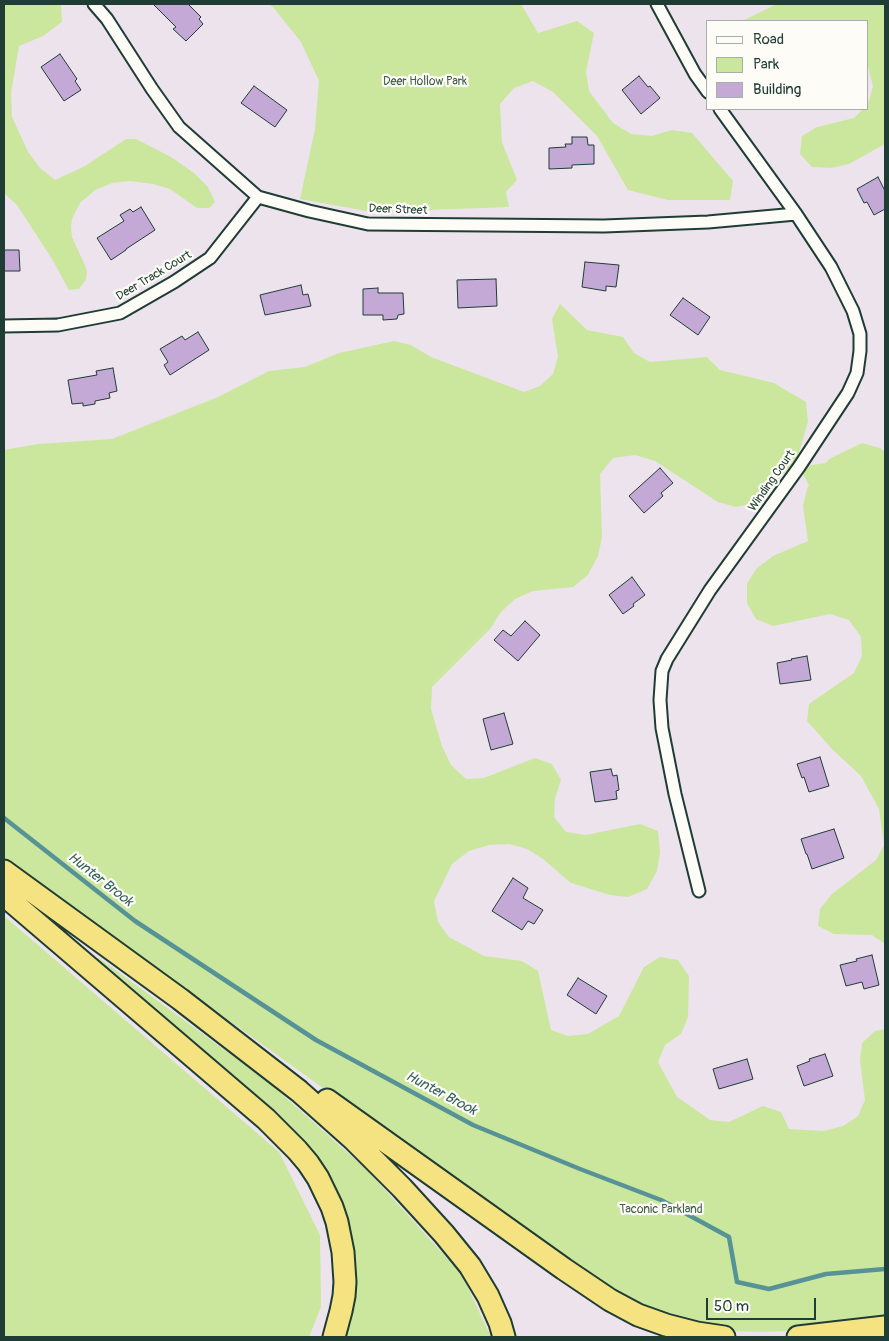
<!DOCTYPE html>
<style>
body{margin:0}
#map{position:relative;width:889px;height:1341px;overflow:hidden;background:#ece3ed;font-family:Pangolin,sans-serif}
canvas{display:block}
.frame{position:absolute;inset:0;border:5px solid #1f3d34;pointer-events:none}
.legend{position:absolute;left:706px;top:20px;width:162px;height:90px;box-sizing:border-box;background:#fdfcf7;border:1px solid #a4b0a9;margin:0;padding:6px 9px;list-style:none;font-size:15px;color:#1f3d34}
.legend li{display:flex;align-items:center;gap:10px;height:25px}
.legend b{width:25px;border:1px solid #a4b0a9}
.scale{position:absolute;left:706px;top:1298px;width:110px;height:22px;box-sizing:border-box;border:2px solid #1f3d34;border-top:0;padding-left:6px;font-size:15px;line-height:18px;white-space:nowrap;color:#1f3d34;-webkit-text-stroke:4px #fdfcf7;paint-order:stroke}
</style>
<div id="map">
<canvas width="889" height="1341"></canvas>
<div class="frame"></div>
<ul class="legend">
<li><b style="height:6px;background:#fdfcf7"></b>Road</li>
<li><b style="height:14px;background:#cbe79d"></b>Park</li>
<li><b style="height:14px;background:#c4a9d7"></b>Building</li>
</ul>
<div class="scale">50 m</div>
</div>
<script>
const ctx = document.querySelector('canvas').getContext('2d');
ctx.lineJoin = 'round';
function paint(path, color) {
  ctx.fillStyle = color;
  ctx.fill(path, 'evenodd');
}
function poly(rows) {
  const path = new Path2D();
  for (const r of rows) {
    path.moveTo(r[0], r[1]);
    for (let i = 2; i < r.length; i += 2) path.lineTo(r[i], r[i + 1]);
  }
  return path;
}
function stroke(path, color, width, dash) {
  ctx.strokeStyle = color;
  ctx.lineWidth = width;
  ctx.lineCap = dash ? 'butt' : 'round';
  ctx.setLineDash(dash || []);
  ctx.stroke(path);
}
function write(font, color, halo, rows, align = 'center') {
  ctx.font = font + ' Pangolin,sans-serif';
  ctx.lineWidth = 4.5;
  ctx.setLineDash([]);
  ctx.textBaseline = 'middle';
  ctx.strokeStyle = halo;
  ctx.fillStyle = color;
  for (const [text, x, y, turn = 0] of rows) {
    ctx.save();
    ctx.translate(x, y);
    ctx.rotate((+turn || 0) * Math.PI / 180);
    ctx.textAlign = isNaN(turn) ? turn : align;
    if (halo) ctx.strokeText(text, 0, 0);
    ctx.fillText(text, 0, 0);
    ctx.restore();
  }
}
const green = poly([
 [4,4,61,4,62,22,43,36,19,46,11,93,12,117,28,152,40,168,55,180,85,166,126,139,136,139,171,157,194,173,208,187,215,202,209,208,197,208,170,189,153,184,130,181,112,183,95,190,80,203,72,219,71,227,72,237,87,270,86,279,79,289,69,290,52,259,17,205,4,193],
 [268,4,521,4,538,33,577,21,594,33,586,72,589,91,613,123,631,134,652,136,672,130,692,133,733,181,730,200,668,200,628,190,597,136,553,92,533,81,514,88,500,104,502,142,517,180,506,192,509,207,372,212,300,199,315,129,319,81,301,42,273,7],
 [777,4,885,4,885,144,849,164,831,168,812,167,800,154,802,136,817,127,854,118,863,109,868,109,868,104,873,86,868,67,868,21,742,21],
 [560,304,587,330,623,337,634,353,650,362,707,357,720,370,774,383,806,402,808,422,797,459,756,503,736,507,718,502,655,461,635,455,613,458,600,474,602,537,598,556,588,575,573,587,533,591,515,599,501,612,490,629,432,687,431,709,442,746,451,765,466,779,484,778,535,758,552,764,561,780,555,798,554,817,566,832,586,835,640,824,658,831,660,852,657,871,647,889,628,897,610,895,571,883,543,859,527,849,509,844,489,845,469,851,452,864,434,901,438,922,449,937,484,956,522,961,538,971,551,1030,568,1036,588,1034,619,1016,644,967,660,957,678,960,689,976,688,1017,681,1034,665,1045,658,1062,677,1097,710,1120,729,1122,763,1106,781,1112,789,1129,824,1131,843,1126,858,1116,865,1100,860,1061,862,1043,875,1031,885,1029,885,1319,791,1331,760,1332,730,1331,638,1307,557,1256,4,859,4,450,38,444,112,439,218,397,269,371,305,367,339,353,394,341,411,345,431,357,524,392,540,386,553,374,558,357,552,319],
 [862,443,880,448,885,452,885,944,872,935,834,934,818,926,820,909,832,894,876,860,884,845,879,809,861,776,832,749,807,721,809,704,854,673,862,656,861,637,849,620,830,614,773,626,756,619,747,603,747,584,756,569,773,556,808,541,803,506,807,489,809,485,799,467,826,463,829,459],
 [4,916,279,1152,320,1235,321,1307,309,1337,4,1337],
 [99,958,267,1081,367,1170,462,1275,491,1337,344,1337,353,1280,313,1160,91,962]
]);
const stream = poly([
 [4,818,135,921,316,1040,473,1125,580,1169,661,1200,729,1237,737,1282,769,1289,826,1274,885,1269]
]);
const building = poly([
 [153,4,188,4,201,17,199,19,203,24,186,41,173,29,176,27,153,4],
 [60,54,77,79,75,81,81,90,64,101,41,67,60,54],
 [639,76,648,87,650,86,660,98,641,114,622,90,639,76],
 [254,86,287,110,275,127,241,103,254,86],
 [572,137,587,137,588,145,594,145,594,164,572,165,572,168,549,169,549,148,566,147,565,144,572,144,572,137],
 [878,177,885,191,885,209,874,215,867,202,864,203,857,189,878,177],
 [141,207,155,230,126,249,126,250,111,260,97,238,124,221,120,215,130,209,133,212,141,207],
 [4,250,19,250,20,271,4,271,4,250],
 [585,262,619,265,616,287,606,286,606,291,582,287,585,262],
 [496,279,497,306,458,308,457,280,496,279],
 [301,285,303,295,308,294,311,306,265,315,260,295,301,285],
 [378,288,378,293,403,293,404,314,398,315,397,319,383,320,383,315,363,315,363,289,378,288],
 [683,298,710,317,698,335,670,315,683,298],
 [198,332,209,350,170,375,164,365,168,362,160,349,182,336,185,340,198,332],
 [113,368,117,391,109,393,110,398,95,401,95,404,83,406,83,403,72,404,68,380,97,375,96,371,113,368],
 [660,468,673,483,661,493,663,496,644,513,629,496,660,468],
 [632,577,645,595,633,604,634,606,623,614,609,595,632,577],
 [525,621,540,635,518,661,494,640,503,630,511,636,525,621],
 [807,656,811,680,780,684,777,663,792,660,791,659,807,656],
 [504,713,513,744,491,750,483,719,504,713],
 [820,757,829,786,809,792,804,777,802,778,797,764,820,757],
 [611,769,613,776,617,775,619,790,616,791,617,799,595,802,590,772,611,769],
 [834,829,844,858,812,869,807,854,806,854,801,839,834,829],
 [513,878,528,888,523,898,543,910,534,924,528,921,522,930,492,911,513,878],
 [872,955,879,985,864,989,862,982,846,986,840,965,857,961,856,959,872,955],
 [578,978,607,996,596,1014,567,995,578,978],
 [825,1054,833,1076,804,1086,797,1066,810,1061,809,1059,825,1054],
 [747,1059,753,1079,719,1089,713,1069,747,1059]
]);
const minor = poly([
 [94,4,107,19,152,89,179,127,258,197,309,211,368,224,604,226,708,222,796,214],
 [657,4,695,74,708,92],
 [4,326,58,325,120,313,174,282,210,258,258,197],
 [699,891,675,794,662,728,660,700,662,671,667,659,710,590,799,467,848,393,857,373,860,351,860,334,853,311,831,267,796,214,720,109]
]);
const motorway = poly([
 [4,871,180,999,299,1091,354,1140,402,1188,444,1234,470,1266,488,1296,500,1323,504,1337],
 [4,895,266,1119,297,1150,308,1163,318,1178,332,1207,337,1222,343,1252,345,1282,344,1296,341,1311,334,1337],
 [327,1100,564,1269,610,1300,638,1315,666,1325,697,1333,724,1337],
 [798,1337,885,1327]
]);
const parkNames = [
 ["Deer Hollow Park",425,82],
 ["Taconic Parkland",661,1210]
];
const streetNames = [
 ["Deer Street",398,210,2],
 ["Deer Track Court",154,276,-31],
 ["Winding Court",772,481,-55]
];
const waterNames = [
 ["Hunter Brook",100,880,38],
 ["Hunter Brook",441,1094,28]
];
paint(green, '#cbe79d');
stroke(stream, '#579396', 4.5);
paint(building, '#c4a9d7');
stroke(building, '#1f3d34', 1);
stroke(minor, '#1f3d34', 15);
stroke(motorway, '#1f3d34', 25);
stroke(minor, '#fdfcf7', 11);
stroke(motorway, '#f5e382', 21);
write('12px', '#415f49', '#fdfcf7', parkNames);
write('12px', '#1f3d34', '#fdfcf7', streetNames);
write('italic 14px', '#36615d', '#fdfcf7', waterNames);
</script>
